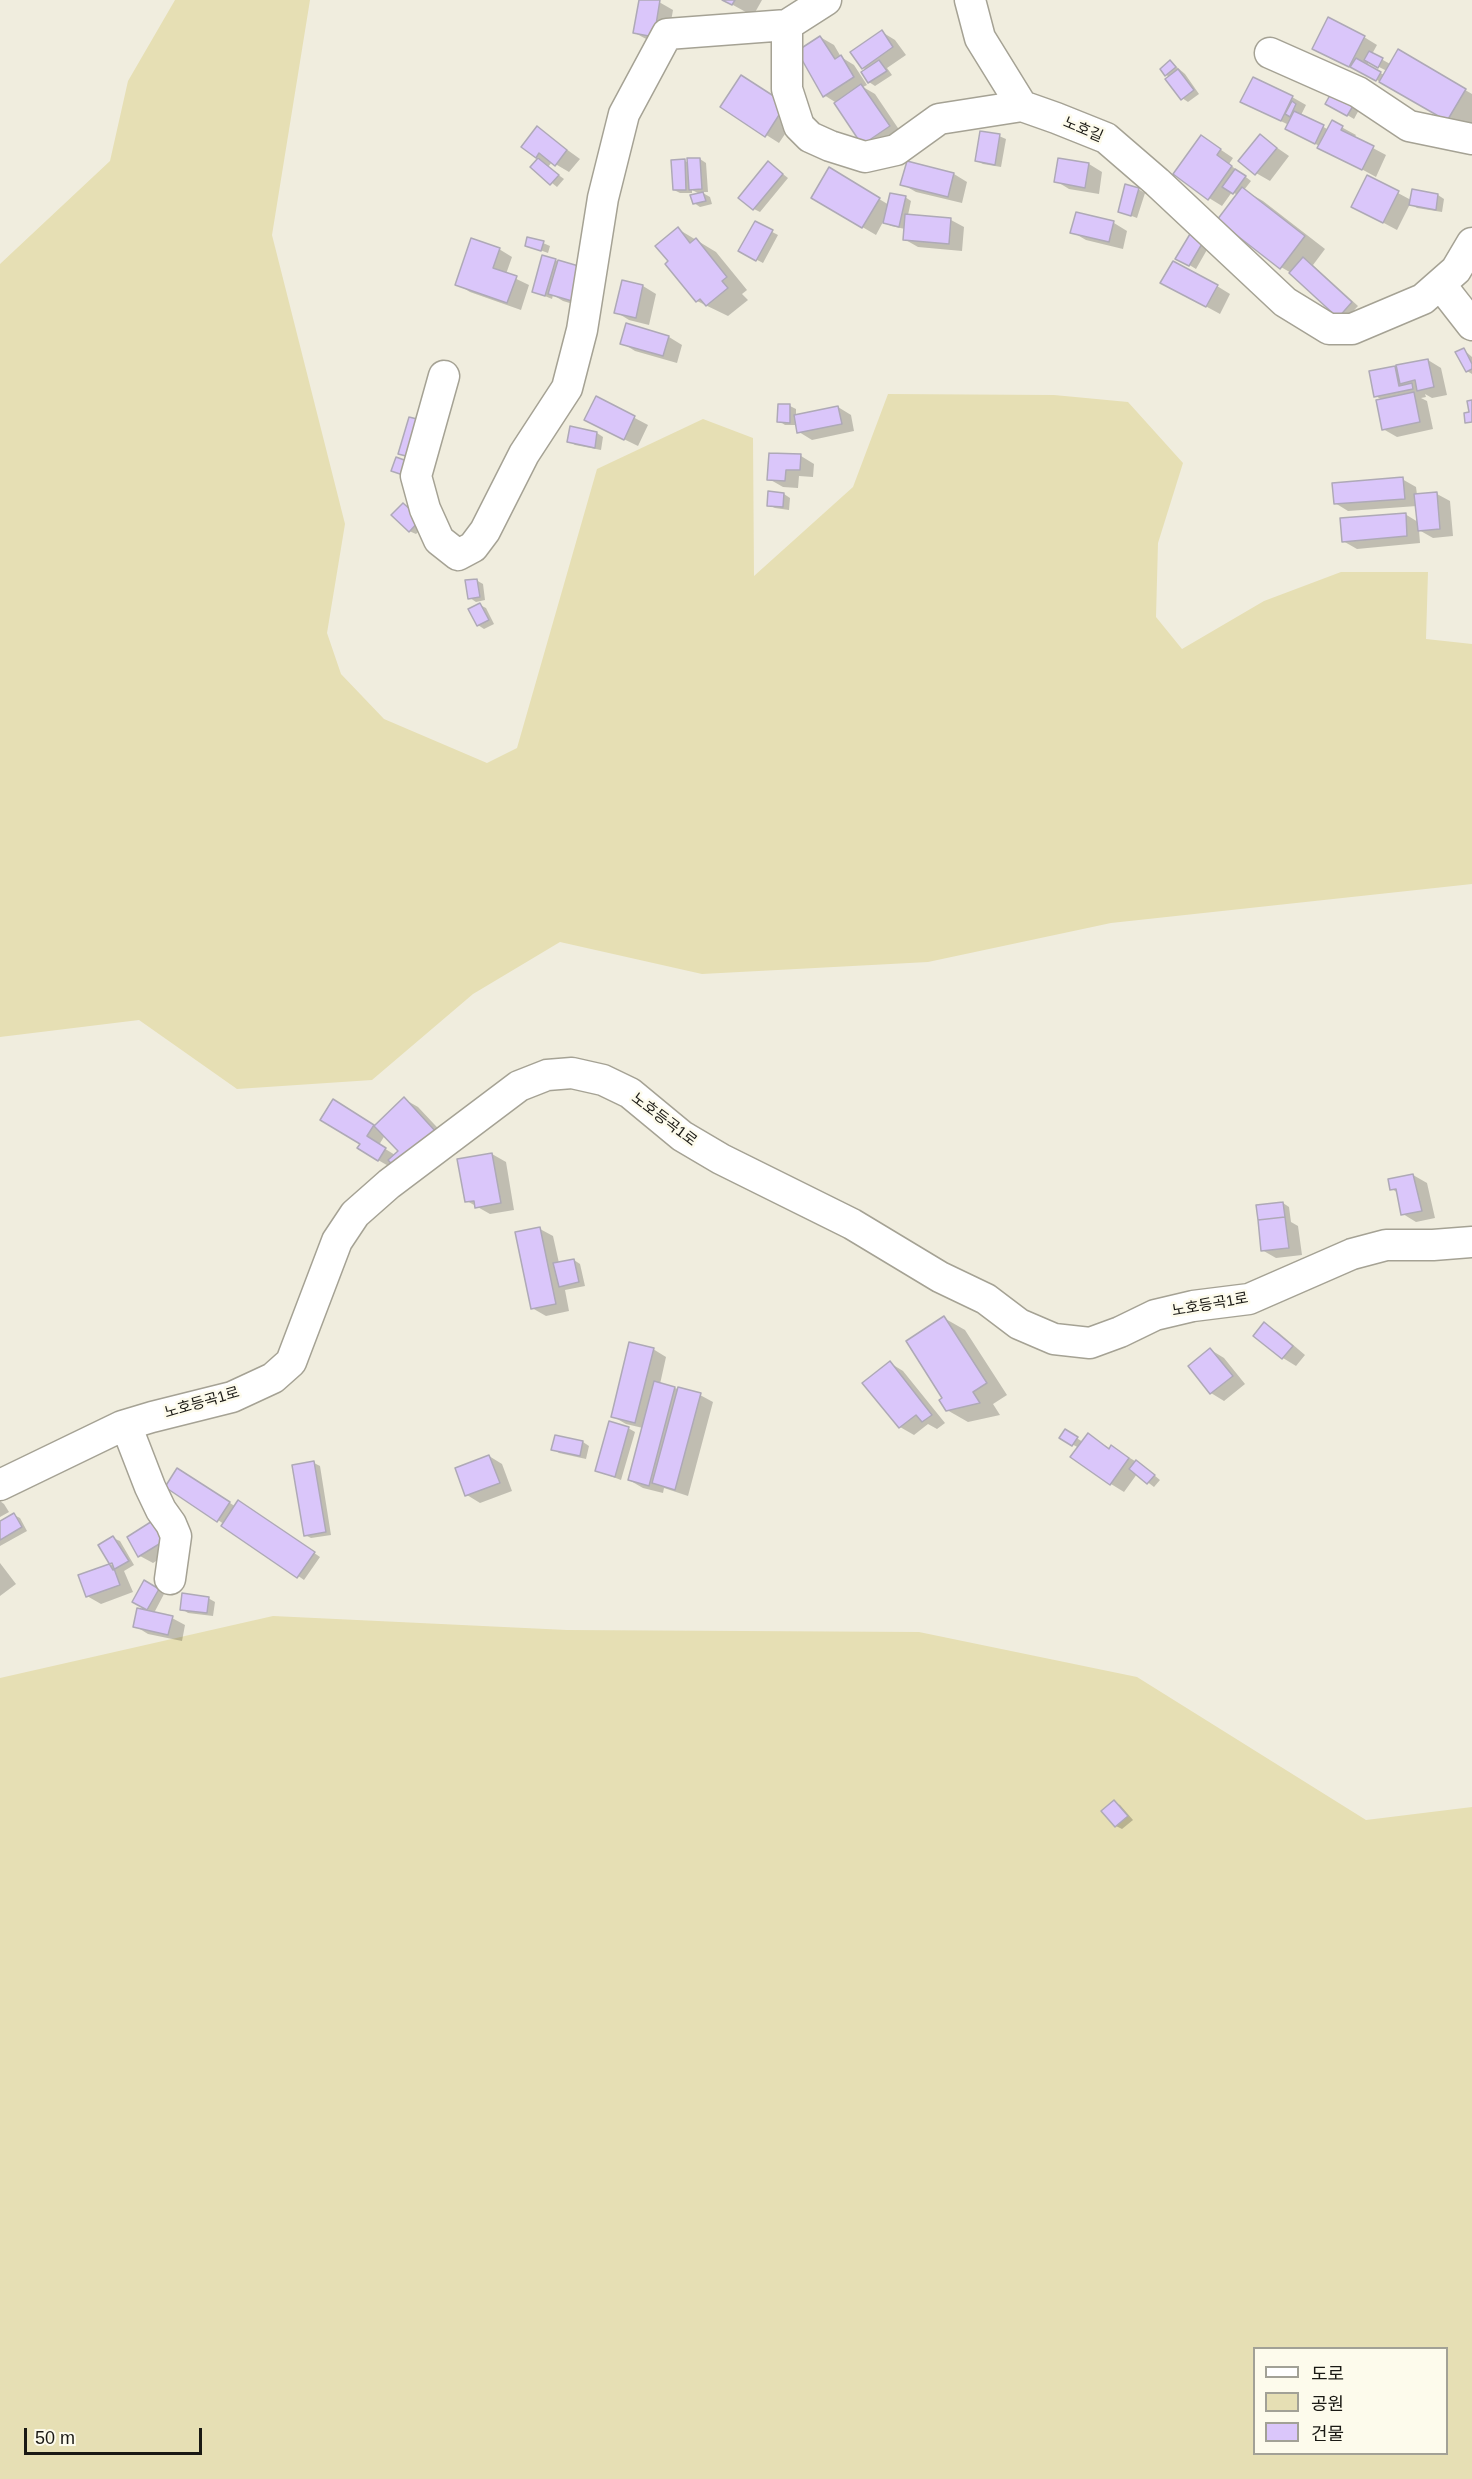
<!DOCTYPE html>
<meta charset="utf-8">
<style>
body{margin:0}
#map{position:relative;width:1472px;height:2479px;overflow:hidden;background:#f0edde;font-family:Arial,"Noto Sans KR",sans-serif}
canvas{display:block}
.legend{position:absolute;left:1253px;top:2347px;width:195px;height:108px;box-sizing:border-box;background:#fdfbec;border:2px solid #a2a196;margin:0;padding:8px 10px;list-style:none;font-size:18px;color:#1a1914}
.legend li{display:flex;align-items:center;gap:12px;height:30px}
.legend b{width:30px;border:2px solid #a2a196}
.scale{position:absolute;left:24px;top:2428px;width:178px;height:27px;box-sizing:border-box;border:3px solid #1a1914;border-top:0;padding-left:8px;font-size:18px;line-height:21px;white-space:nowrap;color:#1a1914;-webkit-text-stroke:4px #fdfbec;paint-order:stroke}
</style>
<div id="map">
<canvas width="1472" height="2479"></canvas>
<ul class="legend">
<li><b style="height:8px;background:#fff"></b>도로</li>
<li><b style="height:16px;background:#e6dfb4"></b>공원</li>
<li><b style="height:16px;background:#dac6fa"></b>건물</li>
</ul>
<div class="scale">50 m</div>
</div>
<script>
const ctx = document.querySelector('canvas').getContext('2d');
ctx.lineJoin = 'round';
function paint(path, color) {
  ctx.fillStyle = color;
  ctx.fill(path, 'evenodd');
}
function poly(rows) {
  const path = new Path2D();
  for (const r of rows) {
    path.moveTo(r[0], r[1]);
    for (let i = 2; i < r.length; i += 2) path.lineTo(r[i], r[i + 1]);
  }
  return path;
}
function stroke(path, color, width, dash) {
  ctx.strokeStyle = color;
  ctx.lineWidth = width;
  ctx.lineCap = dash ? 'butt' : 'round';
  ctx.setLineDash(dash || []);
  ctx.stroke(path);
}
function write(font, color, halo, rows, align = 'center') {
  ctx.font = font + ' Arial,"Noto Sans KR",sans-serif';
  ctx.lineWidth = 5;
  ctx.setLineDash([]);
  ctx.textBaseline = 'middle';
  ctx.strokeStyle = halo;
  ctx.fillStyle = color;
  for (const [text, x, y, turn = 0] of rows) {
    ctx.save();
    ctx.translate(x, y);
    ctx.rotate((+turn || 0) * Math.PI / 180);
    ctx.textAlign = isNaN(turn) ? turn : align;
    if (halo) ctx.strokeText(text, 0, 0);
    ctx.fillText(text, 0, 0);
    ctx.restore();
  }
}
const green = poly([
 [175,0,310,0,272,235,345,524,327,633,341,674,384,719,487,763,517,748,597,469,703,419,753,438,754,576,853,487,888,394,1054,395,1128,402,1183,463,1158,543,1156,617,1182,649,1264,601,1341,572,1428,572,1426,639,1472,644,1472,884,1111,923,928,962,702,974,560,942,473,994,372,1080,237,1089,139,1020,0,1037,0,264,110,161,128,81],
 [273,1616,567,1630,919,1632,1137,1677,1366,1820,1472,1807,1472,2479,0,2479,0,1678],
 [1254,2348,1446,2348,1446,2454,1254,2454]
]);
const shadow = poly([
 [640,0,659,2,673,10,667,44,648,40,635,33],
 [724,0,762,0,753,16],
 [882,32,895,40,906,55,887,68,892,75,875,86,869,82,867,70,863,68],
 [820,37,834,45,841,57,854,65,867,85,863,87,875,94,902,134,863,144,835,102,824,95],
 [1364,37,1377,45,1372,54,1392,65,1398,51,1472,94,1472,125,1468,132,1363,72,1327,56],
 [1369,62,1387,71,1384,75,1367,65],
 [1171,62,1185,74,1199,94,1188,102,1182,98,1170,77,1166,75],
 [1292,97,1306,105,1301,115,1329,130,1332,122,1356,135,1354,138,1386,155,1376,177,1301,136,1289,125,1256,109],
 [1327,103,1361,106,1354,119],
 [722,107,799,113,779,143],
 [537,128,580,159,569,172,552,162,548,167,564,179,557,187,532,167,539,158,537,157],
 [999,136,1006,139,1001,167,983,164,977,161],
 [1260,136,1289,156,1270,181,1256,173],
 [1202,137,1233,158,1229,164,1251,181,1244,190,1263,201,1325,249,1313,265,1358,306,1345,320,1293,274,1281,267,1238,195,1232,192,1222,206,1209,198],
 [700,159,706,163,708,192,701,192,710,197,712,204,700,207,694,203,700,194,692,190,692,193,680,193,674,190,685,161,689,163],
 [1059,159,1089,164,1102,172,1099,194,1069,189,1056,181],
 [774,167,788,178,760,212,754,209],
 [830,169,889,205,905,197,911,201,908,215,951,220,964,227,962,251,918,247,904,239,905,229,891,226,883,222,876,235,813,198],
 [954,174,967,182,962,203,916,192,902,184],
 [1368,177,1411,200,1438,195,1444,199,1442,212,1417,208,1410,204,1397,230,1367,214],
 [1138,189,1145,193,1137,218,1119,211],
 [1077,213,1114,223,1127,231,1123,249,1086,240,1072,232],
 [755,223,778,235,763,263,740,251],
 [678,229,716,252,747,290,742,294,748,300,728,316,697,301,667,264],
 [1193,231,1212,241,1196,269,1178,258],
 [543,243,550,246,548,253,526,245],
 [499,249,512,257,506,274,529,285,521,310,470,292,457,284],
 [555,260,559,262,586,308,563,301,553,295,552,299,533,291],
 [623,282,643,286,656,294,649,325,629,320,616,312],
 [1217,286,1230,294,1220,314,1176,290],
 [627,325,669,337,682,345,677,363,635,351,622,343],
 [1464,350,1472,357,1472,374,1467,371],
 [1428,360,1441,368,1447,395,1432,398,1425,394,1426,397,1421,398,1427,401,1433,429,1397,437,1383,429,1382,400,1376,396,1395,367,1399,370],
 [597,398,648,425,638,446,599,427],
 [780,405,790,406,796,409,796,416,838,407,851,415,854,431,812,440,799,432,798,425,785,425,779,421],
 [571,428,597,433,603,437,601,450,575,445,569,441],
 [801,456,814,464,813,477,799,476,798,488,783,487,769,479],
 [1402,479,1416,487,1417,495,1437,494,1450,501,1453,536,1433,538,1419,530,1420,543,1357,549,1343,541,1405,514,1418,522,1417,506,1348,511,1335,503],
 [784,494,790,498,789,510,775,508,768,505],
 [403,505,426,524,416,534,409,531],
 [476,580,483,584,485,600,476,602,470,598],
 [480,605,486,608,494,624,484,629,478,625],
 [404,1099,418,1107,450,1141,392,1168,378,1160,362,1144,347,1109,375,1127],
 [385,1135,400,1151,395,1155,379,1145],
 [492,1154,506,1162,514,1210,490,1214,467,1201],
 [1413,1175,1427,1183,1435,1218,1416,1222,1403,1214,1398,1193,1392,1189],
 [1283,1203,1289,1207,1291,1222,1298,1226,1302,1255,1276,1258,1262,1250],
 [540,1229,553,1236,559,1263,574,1260,580,1264,585,1286,565,1290,569,1311,546,1316,532,1308],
 [944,1318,965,1330,1007,1395,993,1404,1000,1415,968,1422,947,1410,944,1398],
 [1264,1324,1278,1332,1305,1355,1296,1366,1283,1358],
 [653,1349,666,1357,660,1384,700,1395,713,1402,688,1496,664,1488,663,1493,643,1488,629,1480,643,1428,626,1424,612,1416],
 [1211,1350,1224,1358,1245,1384,1224,1401,1211,1393],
 [890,1363,903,1371,945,1423,937,1429,928,1424,914,1435,900,1427,865,1383],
 [628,1428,635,1432,621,1480,597,1471],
 [1065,1431,1083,1442,1088,1435,1111,1449,1112,1447,1143,1466,1160,1480,1154,1487,1137,1474,1124,1492,1111,1484,1079,1448,1061,1438],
 [583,1442,589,1446,586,1459,559,1453,553,1449],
 [489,1456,502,1464,512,1491,480,1503,467,1495],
 [314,1463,320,1466,331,1535,311,1538,305,1535],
 [191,1477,236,1507,245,1505,320,1557,304,1580,218,1520],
 [0,1501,4,1504,9,1512,0,1517],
 [14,1515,20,1518,27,1531,0,1546,0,1522],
 [171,1528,182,1545,153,1563,140,1556],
 [113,1538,120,1541,134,1565,124,1571,133,1592,101,1604,87,1596,112,1564],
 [0,1563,16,1584,0,1596],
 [145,1582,164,1594,154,1613,134,1602],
 [208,1598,215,1602,213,1616,188,1613,182,1609],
 [172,1618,185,1625,182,1641,148,1634,135,1626],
 [1114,1802,1120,1805,1133,1820,1122,1829,1116,1826]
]);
const building = poly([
 [639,0,660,0,654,37,633,33,639,0],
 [722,0,735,0,732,5,722,0],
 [1328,17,1365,36,1349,67,1312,49,1328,17],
 [882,30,893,47,862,69,850,52,882,30],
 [820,36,835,59,841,55,854,77,823,97,797,51,820,36],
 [1398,49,1466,89,1447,121,1379,82,1398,49],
 [1369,51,1383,58,1378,68,1364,60,1369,51],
 [1356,58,1381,72,1376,81,1350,67,1356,58],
 [879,60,887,71,868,83,861,72,879,60],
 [1170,60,1176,67,1165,76,1160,69,1170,60],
 [1178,69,1194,90,1181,100,1165,79,1178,69],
 [741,75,786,104,765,137,720,107,741,75],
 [1253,77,1293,96,1281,121,1240,102,1253,77],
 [861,84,890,126,862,145,834,103,861,84],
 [1334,88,1356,101,1347,116,1325,104,1334,88],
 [1292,101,1296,104,1290,117,1285,114,1292,101],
 [1294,111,1324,125,1315,144,1285,129,1294,111],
 [1332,120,1343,126,1341,130,1374,146,1362,170,1317,148,1332,120],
 [537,126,567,150,555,166,539,153,536,158,521,147,537,126],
 [980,131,1000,134,995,165,975,161,980,131],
 [1260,134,1277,148,1255,175,1238,161,1260,134],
 [1201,135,1221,149,1217,155,1232,166,1208,200,1173,174,1201,135],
 [538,158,559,175,550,185,530,167,538,158],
 [687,158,700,158,702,189,689,190,687,158],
 [1058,158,1089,163,1085,188,1054,182,1058,158],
 [685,159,686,190,673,190,671,160,685,159],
 [768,161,783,174,753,210,738,198,768,161],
 [907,161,954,173,948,197,900,185,907,161],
 [829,167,880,198,862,228,811,198,829,167],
 [1235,169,1246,176,1233,194,1222,187,1235,169],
 [1367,175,1399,191,1383,223,1351,207,1367,175],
 [1125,184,1139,188,1131,216,1118,212,1125,184],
 [1242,187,1305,236,1280,269,1217,220,1242,187],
 [1412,189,1438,194,1436,210,1409,205,1412,189],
 [703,192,706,201,693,204,690,195,703,192],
 [890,193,906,196,899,227,883,223,890,193],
 [1076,212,1114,221,1109,242,1070,233,1076,212],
 [905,214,951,218,949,244,903,240,905,214],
 [755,221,773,230,756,261,738,251,755,221],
 [678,227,690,243,696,238,727,277,722,281,728,288,706,306,700,299,696,302,665,264,668,261,655,246,678,227],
 [1193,229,1206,237,1189,266,1175,259,1193,229],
 [527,237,544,241,541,251,525,246,527,237],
 [471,238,500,248,493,268,517,276,507,303,455,285,471,238],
 [542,255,556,259,545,296,532,292,542,255],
 [1303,257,1352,302,1338,318,1289,273,1303,257],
 [558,260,582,267,572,301,548,294,558,260],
 [1173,261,1218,285,1206,307,1160,283,1173,261],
 [622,280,643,285,636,318,614,313,622,280],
 [626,323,669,336,663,356,620,344,626,323],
 [1464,348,1472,364,1472,369,1466,372,1455,352,1464,348],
 [1428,359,1434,387,1417,391,1415,380,1400,384,1396,365,1428,359],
 [1395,366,1399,386,1412,383,1413,389,1374,397,1369,371,1395,366],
 [1414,392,1420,422,1382,430,1376,400,1414,392],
 [596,396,635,416,624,440,584,420,596,396],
 [1472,400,1472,422,1465,423,1464,413,1469,412,1467,401,1472,400],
 [778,404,790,404,790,423,777,422,778,404],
 [838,406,842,424,797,433,794,415,838,406],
 [409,417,421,420,410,457,398,454,409,417],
 [570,426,597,432,595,448,567,442,570,426],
 [769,453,801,454,800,470,786,470,785,481,767,480,769,453],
 [396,457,407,461,403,475,391,471,396,457],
 [1403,477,1405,499,1334,504,1332,483,1403,477],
 [768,491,784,493,783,507,767,506,768,491],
 [1437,492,1440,529,1418,531,1414,494,1437,492],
 [403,503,421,519,409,532,391,515,403,503],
 [1406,513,1407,536,1342,542,1340,518,1406,513],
 [477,579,480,597,468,599,465,580,477,579],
 [480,603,489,620,477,626,468,609,480,603],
 [404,1097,437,1133,397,1170,388,1160,398,1151,374,1126,404,1097],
 [333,1099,374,1125,367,1136,386,1148,378,1161,357,1148,360,1144,320,1120,333,1099],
 [492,1153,501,1203,475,1208,474,1201,465,1202,457,1159,492,1153],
 [1413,1174,1422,1211,1401,1215,1396,1189,1390,1190,1388,1179,1413,1174],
 [1283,1202,1285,1217,1258,1220,1256,1205,1283,1202],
 [1285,1217,1289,1248,1261,1251,1258,1220,1285,1217],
 [540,1227,556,1304,531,1309,515,1232,540,1227],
 [574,1259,579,1282,559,1287,553,1263,574,1259],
 [944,1316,987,1383,973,1392,980,1403,946,1411,939,1400,942,1398,906,1341,944,1316],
 [1264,1322,1293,1346,1282,1359,1253,1336,1264,1322],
 [629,1342,654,1348,635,1423,611,1417,629,1342],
 [1210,1348,1233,1376,1210,1394,1188,1366,1210,1348],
 [890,1361,932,1415,922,1422,916,1415,899,1428,862,1383,890,1361],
 [654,1381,675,1387,649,1486,628,1480,654,1381],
 [678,1387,701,1393,675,1490,652,1483,678,1387],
 [609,1421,629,1427,615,1477,595,1471,609,1421],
 [1065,1429,1078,1437,1072,1446,1059,1438,1065,1429],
 [1088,1433,1109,1449,1111,1445,1129,1458,1110,1485,1070,1457,1088,1433],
 [555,1435,583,1441,580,1456,551,1450,555,1435],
 [489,1455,500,1483,465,1496,455,1468,489,1455],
 [1136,1460,1155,1475,1147,1484,1129,1469,1136,1460],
 [314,1461,326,1532,304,1536,292,1465,314,1461],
 [177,1468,230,1502,217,1522,165,1487,177,1468],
 [238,1500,315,1552,297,1578,221,1526,238,1500],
 [14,1513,22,1527,0,1540,0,1521,14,1513],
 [157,1518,169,1538,138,1557,127,1537,157,1518],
 [113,1536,129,1561,113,1570,98,1545,113,1536],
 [112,1563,120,1585,86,1597,78,1575,112,1563],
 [144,1580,159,1589,147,1610,132,1602,144,1580],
 [182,1593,209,1597,207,1613,180,1610,182,1593],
 [137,1608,173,1616,168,1635,133,1627,137,1608],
 [1114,1800,1128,1816,1115,1827,1101,1811,1114,1800]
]);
const minor = poly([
 [826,0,787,25,787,89,799,126,810,137,830,146,865,157,896,150,939,119,1022,106,1056,118,1106,138,1157,182,1285,302,1329,329,1352,329,1423,299,1456,270,1472,243],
 [970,0,980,38,1022,106],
 [1270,53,1358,92,1409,126,1472,139],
 [1440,284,1472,325],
 [444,376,416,476,425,509,439,540,458,555,473,547,485,531,524,454,567,388,582,330,603,198,624,114,667,34,787,25],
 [126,1425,150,1487,161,1510,171,1524,176,1536,170,1579],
 [0,1485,122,1426,152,1417,232,1397,273,1378,291,1362,337,1241,355,1214,389,1184,519,1086,547,1075,572,1073,603,1080,630,1093,682,1136,721,1159,852,1224,940,1277,986,1299,1019,1324,1054,1339,1090,1343,1120,1332,1155,1315,1193,1306,1249,1299,1352,1254,1386,1245,1433,1245,1472,1242]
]);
const streetNames = [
 ["노호길",1083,130,23],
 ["노호등곡1로",664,1120,37],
 ["노호등곡1로",1210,1305,-10],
 ["노호등곡1로",202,1403,-16]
];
paint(green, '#e6dfb4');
paint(shadow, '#0003');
paint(building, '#dac6fa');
stroke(building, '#aea9b6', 1.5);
stroke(minor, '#a5a294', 33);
stroke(minor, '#fff', 30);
write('15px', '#1a1914', '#fdfbec', streetNames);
</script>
